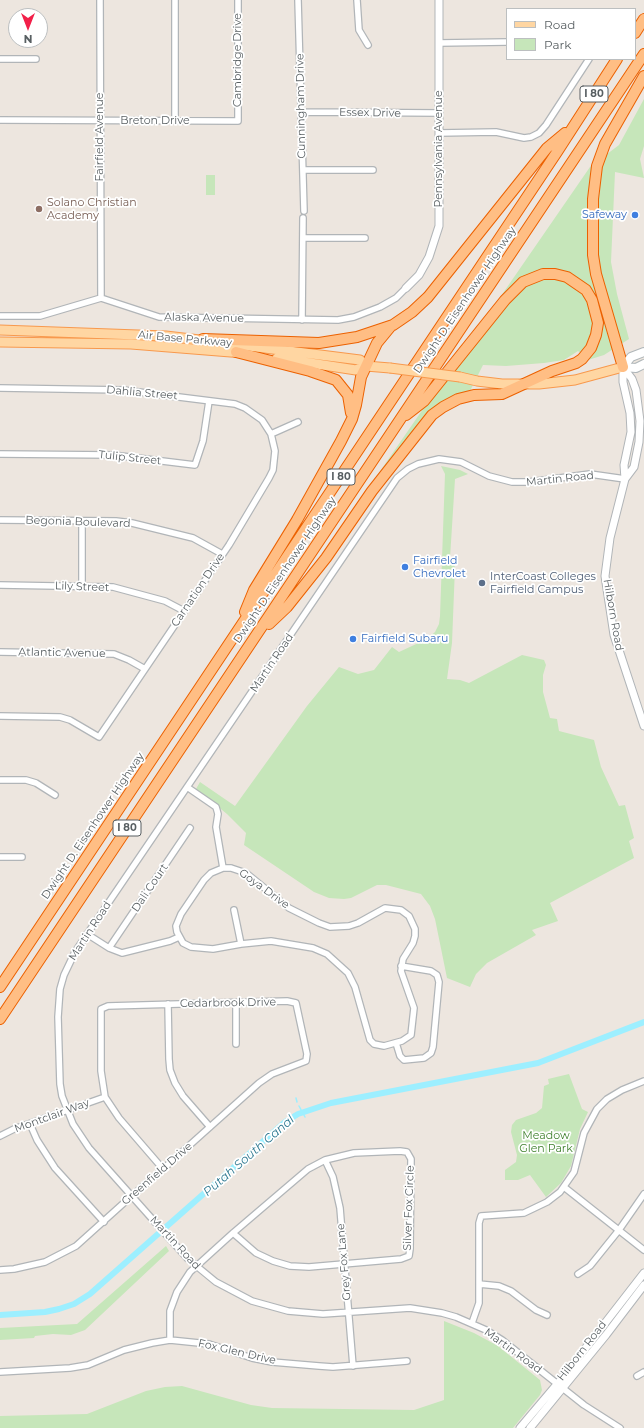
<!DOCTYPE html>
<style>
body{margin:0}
#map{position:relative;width:644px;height:1428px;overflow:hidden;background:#ede6df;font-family:Montserrat,sans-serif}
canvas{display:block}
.legend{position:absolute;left:506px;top:8px;width:130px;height:52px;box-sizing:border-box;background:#fff;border:1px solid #bcbfc0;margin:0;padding:5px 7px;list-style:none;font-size:12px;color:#585f62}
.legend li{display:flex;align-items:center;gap:8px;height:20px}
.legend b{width:20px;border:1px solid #bcbfc0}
.north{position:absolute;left:8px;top:8px;width:40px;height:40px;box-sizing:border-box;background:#fff;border:1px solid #bcbfc0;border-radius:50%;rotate:180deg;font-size:11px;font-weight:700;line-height:16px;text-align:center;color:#585f62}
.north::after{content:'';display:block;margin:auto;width:14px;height:18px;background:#f22049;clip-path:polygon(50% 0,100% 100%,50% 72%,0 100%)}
</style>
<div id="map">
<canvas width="644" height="1428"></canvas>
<ul class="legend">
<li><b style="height:5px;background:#ffd6a2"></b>Road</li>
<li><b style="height:11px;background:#c6e6ba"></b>Park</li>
</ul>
<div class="north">N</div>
</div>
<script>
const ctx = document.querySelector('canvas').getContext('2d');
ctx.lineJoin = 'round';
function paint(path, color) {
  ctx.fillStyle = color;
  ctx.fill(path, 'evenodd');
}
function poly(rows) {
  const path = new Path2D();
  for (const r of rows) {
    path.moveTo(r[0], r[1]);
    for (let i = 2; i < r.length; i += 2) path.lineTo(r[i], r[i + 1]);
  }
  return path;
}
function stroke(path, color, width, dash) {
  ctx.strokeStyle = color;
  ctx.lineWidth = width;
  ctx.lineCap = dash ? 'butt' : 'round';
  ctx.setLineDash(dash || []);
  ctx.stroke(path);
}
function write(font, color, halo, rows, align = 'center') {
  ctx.font = font + ' Montserrat,sans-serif';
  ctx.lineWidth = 3.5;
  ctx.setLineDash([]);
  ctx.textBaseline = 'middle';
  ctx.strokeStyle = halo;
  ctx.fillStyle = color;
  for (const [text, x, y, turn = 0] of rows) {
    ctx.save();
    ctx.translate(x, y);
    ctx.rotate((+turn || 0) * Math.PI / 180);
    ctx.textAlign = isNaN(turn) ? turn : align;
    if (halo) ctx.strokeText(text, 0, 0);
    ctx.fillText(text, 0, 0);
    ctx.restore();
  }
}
const green = poly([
 [644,99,644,146,640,159,644,178,615,172,611,262,617,294,629,339,604,355,588,360,578,351,564,360,544,363,506,366,483,365,470,391,430,412,374,480,590,167,619,145],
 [206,175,215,175,215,195,206,195],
 [441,466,460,470,468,474,455,479,450,558,455,567,452,643,447,679,460,680,469,683,522,655,544,660,546,665,543,675,543,692,550,718,557,719,559,731,594,740,601,767,619,806,625,805,634,838,629,841,634,858,550,903,558,921,532,930,536,935,487,963,476,974,470,987,447,978,435,919,430,906,421,894,386,885,377,885,351,898,344,899,329,898,314,892,244,845,246,833,227,814,196,789,200,782,235,806,307,706,339,667,358,674,374,670,392,647,399,652,427,639,435,632,439,624,440,616,445,474],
 [569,1074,582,1109,588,1112,580,1129,571,1166,561,1183,546,1197,530,1175,518,1180,505,1180,505,1170,516,1162,517,1155,511,1132,512,1125,516,1120,536,1113,542,1108,544,1086,549,1084,548,1079],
 [166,1246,169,1251,85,1330,71,1335,53,1334,35,1336,34,1338,0,1340,0,1328,77,1324],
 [444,1321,474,1333,498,1346,540,1380,542,1390,540,1395,513,1428,0,1428,0,1416,87,1414,146,1391,165,1387,182,1386,251,1405,272,1408,414,1410,444,1400]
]);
const stream = poly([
 [296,1098,297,1102],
 [299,1106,305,1117]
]);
const canal = poly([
 [0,1315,45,1312,59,1309,74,1304,90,1294,285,1122,298,1114,331,1103,538,1063,644,1022]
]);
const minor = poly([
 [100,0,101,298],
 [175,0,175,120],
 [298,0,304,211],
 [357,0,359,30,368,45],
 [439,43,507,42],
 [0,59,36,59],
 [301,112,439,113],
 [0,120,238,121,238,0],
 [439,133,496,132,524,138,531,137,539,133,546,125,589,59],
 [304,170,373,170],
 [303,238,365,238],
 [0,316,40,316,101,298,159,317,338,320,354,317,380,307,396,298,406,288],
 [302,320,303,218],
 [0,388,123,390,235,404,245,408,262,420,271,434,275,451,273,470,269,478,229,545,99,737,70,720,60,717,0,716],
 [271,434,298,422],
 [0,454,113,455,195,465,203,441,209,401],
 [0,520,116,521,132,523,193,538,222,554],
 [0,585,113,587,165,601,184,611],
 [82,586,82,521],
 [0,652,114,654,129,660,145,669],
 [0,780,26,780,36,783,55,795],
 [187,787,216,807,218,814,216,827,223,868],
 [0,857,22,857],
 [231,868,246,873,289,908,319,923,330,927,349,926,358,923,385,908,401,910,409,916,415,929,415,936,413,943,403,959,401,971,414,1008,411,1035,402,1041,384,1046,374,1044,370,1040,355,987,348,973,327,954,313,948,271,941,241,944,213,949,191,947,183,943,177,932,176,926,181,914,204,880,211,873,223,868,231,868],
 [234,910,241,944],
 [87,934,109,948,122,953,170,941,179,937],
 [109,948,190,828],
 [236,1003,236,1044],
 [168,1004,169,1059,170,1070,175,1083,183,1096,210,1127],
 [396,1043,400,1056,404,1060,424,1058,431,1053,433,1047,439,982,437,975,431,971,401,966],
 [30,1124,37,1140,55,1168,104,1222],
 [0,1136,14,1129,105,1097],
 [325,1160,333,1177,340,1208,353,1366],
 [564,1187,644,1250],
 [0,1270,14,1269,45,1262,76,1246,126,1201,163,1169,259,1083,272,1074,306,1061,307,1054,296,1003,287,1001,143,1005,108,1006,101,1009,101,1071,105,1097,119,1118,163,1169],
 [578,1274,590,1266,619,1230,644,1194],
 [479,1284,499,1286,511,1291,536,1310,547,1315],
 [472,1323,479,1303,479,1223,481,1216,524,1213,547,1202,560,1192,574,1172,584,1133,597,1109,607,1099,622,1090,644,1081],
 [170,1340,170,1311,177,1292,190,1272,233,1233,308,1169,325,1160,354,1153,400,1151,407,1152,411,1159,410,1249,409,1256,401,1259,309,1267,290,1266,273,1261,256,1253,233,1233],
 [0,1372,70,1368,88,1365,124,1350,152,1343,170,1340,209,1344,252,1358,272,1362,319,1366,333,1367,407,1361],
 [637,1376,644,1372],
 [620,1428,584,1405,502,1340,486,1330,456,1317,442,1313,410,1308,323,1314,288,1311,252,1301,216,1282,188,1259,170,1239,89,1148,73,1124,62,1096,60,1084,58,1017,60,989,64,975,75,952,397,478,408,469,418,464,439,459,461,462,489,476,512,482,529,482,590,474,625,479]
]);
const tertiary = poly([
 [406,288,419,275,429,257,439,226,439,0],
 [623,367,623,382,630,413,631,432,624,465,625,479,610,538,605,576,614,635,644,726],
 [623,367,632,379,636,390,640,421,639,442,634,467,625,479],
 [520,1428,564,1376,644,1273],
 [530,1428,606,1335,644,1285]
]);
const secondary = poly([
 [623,367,631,357,644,352],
 [623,367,636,368,644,364]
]);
const primary = poly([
 [0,330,166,336,208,341],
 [0,342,131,344,243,353],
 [233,344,360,360,366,366],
 [277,358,356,370,366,366,390,368],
 [460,377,477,381,502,384,539,384,575,380,623,367]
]);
const motorway = poly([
 [635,33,644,19],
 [203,339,319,343,357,337,393,325,412,312,428,297,547,148,565,133],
 [236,352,310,371,336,380,348,395,351,413],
 [623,367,596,274,593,255,593,199,597,166,605,144,644,76],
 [245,612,254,590,297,520,341,441,352,419,356,405,361,377,377,343,391,326],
 [269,624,287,607,326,558,372,491,432,415,443,407,458,399,474,395,502,394,552,371,576,363,582,359,591,348,596,335,598,323,592,300,586,290,567,277,555,274,543,274,523,282,505,300,424,401,406,415],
 [0,987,557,152,617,59],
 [0,1019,644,54]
]);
const primaryBridge = poly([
 [390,368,460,377]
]);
const markers = [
 [39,209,4,"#8d6e63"],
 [635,215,4,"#3f7fe0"],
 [405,567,4,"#3f7fe0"],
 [482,583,4,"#5c6f8a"],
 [353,639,4,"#3f7fe0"]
];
const shields = [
 [594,94,28],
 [341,477,28],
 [127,828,28]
];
const shieldNames = [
 ["I 80",594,94],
 ["I 80",341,477],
 ["I 80",127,828]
];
const streetNames = [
 ["Cambridge Drive",238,60,-90],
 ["Cunningham Drive",301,106,-91],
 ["Essex Drive",370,113,1],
 ["Breton Drive",155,121],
 ["Fairfield Avenue",100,137,-90],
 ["Pennsylvania Avenue",439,149,-90],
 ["Dwight D. Eisenhower Highway",465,300,-56],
 ["Alaska Avenue",204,318,1],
 ["Air Base Parkway",185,339,5],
 ["Dahlia Street",142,393,5],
 ["Tulip Street",130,458,6],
 ["Martin Road",560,479,-6],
 ["Begonia Boulevard",78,522,2],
 ["Dwight D. Eisenhower Highway",285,570,-56],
 ["Lily Street",82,587,2],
 ["Carnation Drive",198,590,-56],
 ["Hilborn Road",613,615,80],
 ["Atlantic Avenue",62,653,1],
 ["Martin Road",272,663,-56],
 ["Dwight D. Eisenhower Highway",93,826,-56],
 ["Dali Court",150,888,-56],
 ["Goya Drive",264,889,36],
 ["Martin Road",90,931,-57],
 ["Cedarbrook Drive",228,1003,-1],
 ["Montclair Way",52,1116,-20],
 ["Greenfield Drive",157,1174,-41],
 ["Silver Fox Circle",409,1208,-88],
 ["Martin Road",175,1243,47],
 ["Grey Fox Lane",344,1262,-95],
 ["Martin Road",513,1351,36],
 ["Hilborn Road",582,1351,-52],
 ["Fox Glen Drive",237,1352,13]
];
const educationNames = [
 ["Solano Christian",47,203],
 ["Academy",47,216]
];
const shopNames = [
 ["Safeway",627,215,"right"],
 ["Fairfield",413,561],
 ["Chevrolet",413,574],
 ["Fairfield Subaru",361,639]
];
const serviceNames = [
 ["InterCoast Colleges",490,577],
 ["Fairfield Campus",490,590]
];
const parkNames = [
 ["Meadow",546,1136],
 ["Glen Park",546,1149]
];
const waterNames = [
 ["Putah South Canal",249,1156,-41]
];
paint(green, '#c6e6ba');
stroke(stream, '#9defff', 1.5);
stroke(canal, '#9defff', 6);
stroke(minor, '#b1b5b8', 8);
stroke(tertiary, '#b1b5b8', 9);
stroke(secondary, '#afb6b9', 10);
stroke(primary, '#f8994d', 11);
stroke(motorway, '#ec6100', 12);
stroke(minor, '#fff', 5.5);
stroke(tertiary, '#fff', 7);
stroke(secondary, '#fff', 8);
stroke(primary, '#ffd6a2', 9);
stroke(motorway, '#ffbe84', 10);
stroke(primaryBridge, '#f8994d', 11, []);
stroke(primaryBridge, '#ffd6a2', 9);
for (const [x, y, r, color] of markers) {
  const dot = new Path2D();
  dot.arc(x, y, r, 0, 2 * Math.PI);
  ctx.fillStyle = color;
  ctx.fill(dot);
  stroke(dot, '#fff', 1.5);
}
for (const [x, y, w] of shields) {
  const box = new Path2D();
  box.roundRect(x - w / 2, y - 8, w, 16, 3);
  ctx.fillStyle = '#fff';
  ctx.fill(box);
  stroke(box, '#585f62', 1);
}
write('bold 10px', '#585f62', null, shieldNames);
write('11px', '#585f62', '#fff', streetNames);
write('11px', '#785e54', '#fff', educationNames, 'left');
write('11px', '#366cbe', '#fff', shopNames, 'left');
write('11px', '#4e5e75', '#fff', serviceNames, 'left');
write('11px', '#41822f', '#fff', parkNames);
write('italic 12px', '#2e7991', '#fff', waterNames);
</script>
